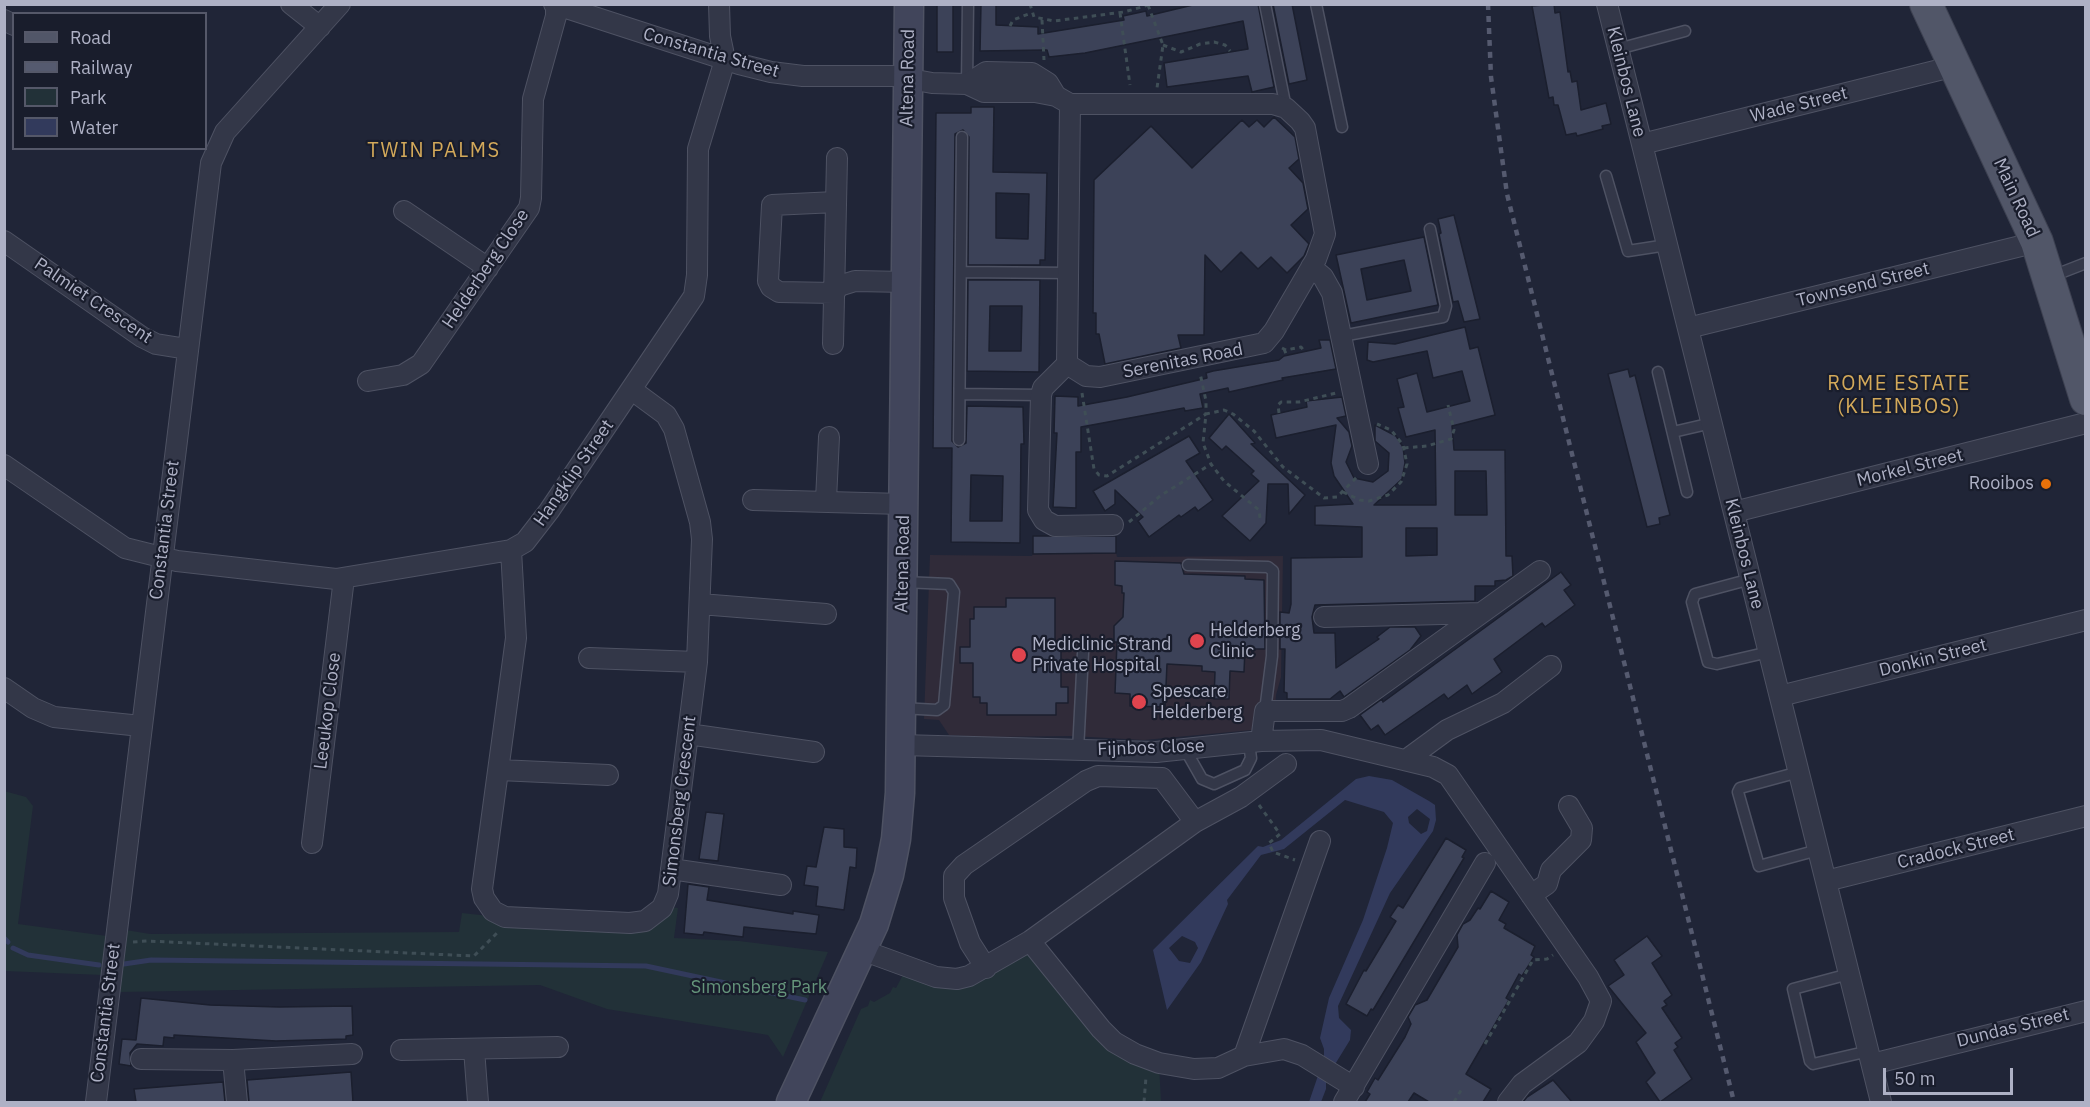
<!DOCTYPE html>
<style>
body{margin:0}
#map{position:relative;width:2090px;height:1107px;overflow:hidden;background:#202537;font-family:"IBM Plex Sans",sans-serif}
canvas{display:block}
.frame{position:absolute;inset:0;border:6px solid #aeb1c5;pointer-events:none}
.legend{position:absolute;left:12px;top:12px;width:195px;height:138px;box-sizing:border-box;background:#191d2c;border:2px solid #555869;margin:0;padding:8px 10px;list-style:none;font-size:18px;color:#aeb1c5}
.legend li{display:flex;align-items:center;gap:12px;height:30px}
.legend b{width:30px;border:2px solid #555869}
.scale{position:absolute;left:1883px;top:1068px;width:130px;height:27px;box-sizing:border-box;border:3px solid #aeb1c5;border-top:0;padding-left:8px;font-size:18px;line-height:21px;white-space:nowrap;color:#aeb1c5;-webkit-text-stroke:4px #191d2c;paint-order:stroke}
</style>
<div id="map">
<canvas width="2090" height="1107"></canvas>
<div class="frame"></div>
<ul class="legend">
<li><b style="height:8px;background:#515668"></b>Road</li>
<li><b style="height:8px;background:#555a6f"></b>Railway</li>
<li><b style="height:16px;background:#223138"></b>Park</li>
<li><b style="height:16px;background:#323a5c"></b>Water</li>
</ul>
<div class="scale">50 m</div>
</div>
<script>
const ctx = document.querySelector('canvas').getContext('2d');
ctx.lineJoin = 'round';
function paint(path, color) {
  ctx.fillStyle = color;
  ctx.fill(path, 'evenodd');
}
function poly(rows) {
  const path = new Path2D();
  for (const r of rows) {
    path.moveTo(r[0], r[1]);
    for (let i = 2; i < r.length; i += 2) path.lineTo(r[i], r[i + 1]);
  }
  return path;
}
function stroke(path, color, width, dash) {
  ctx.strokeStyle = color;
  ctx.lineWidth = width;
  ctx.lineCap = dash ? 'butt' : 'round';
  ctx.setLineDash(dash || []);
  ctx.stroke(path);
}
function write(font, color, halo, rows, align = 'center') {
  ctx.font = font + ' "IBM Plex Sans",sans-serif';
  ctx.lineWidth = 4.5;
  ctx.setLineDash([]);
  ctx.textBaseline = 'middle';
  ctx.strokeStyle = halo;
  ctx.fillStyle = color;
  for (const [text, x, y, turn = 0] of rows) {
    ctx.save();
    ctx.translate(x, y);
    ctx.rotate((+turn || 0) * Math.PI / 180);
    ctx.textAlign = isNaN(turn) ? turn : align;
    if (halo) ctx.strokeText(text, 0, 0);
    ctx.fillText(text, 0, 0);
    ctx.restore();
  }
}
const medical = poly([
 [1116,553,1117,557,1283,556,1281,677,1276,695,1274,728,1144,740,1072,736,983,737,949,735,939,720,924,719,930,555,1032,556,1033,554]
]);
const green = poly([
 [4,791,26,797,33,806,18,924,107,936,102,975,5,971],
 [671,907,678,908,674,938,739,941,828,952,783,1057,768,1035,607,1009,540,985,118,992,126,930,150,934,459,932,462,913,626,931],
 [1030,942,1100,1029,1159,1065,1161,1102,820,1102,861,1009,868,1006,870,1000,874,1002,890,993,893,987,896,988,906,969,957,980]
]);
const water = poly([
 [1369,776,1392,780,1429,801,1435,805,1436,820,1433,831,1390,893,1338,1006,1339,1018,1351,1030,1350,1040,1326,1079,1326,1089,1321,1102,1309,1102,1324,1058,1324,1049,1320,1038,1329,998,1363,920,1387,848,1393,823,1384,812,1345,800,1284,849,1261,855,1227,900,1228,904,1201,962,1167,1010,1153,950,1258,846,1263,847,1281,840,1356,779],
 [1417,809,1430,819,1427,831,1421,834,1409,823,1408,817],
 [1182,936,1195,942,1198,948,1190,963,1179,961,1169,948]
]);
const stream = poly([
 [4,938,8,942],
 [13,948,28,955,99,965],
 [124,964,151,960,646,966,805,1000]
]);
const building = poly([
 [937,4,953,4,953,52,937,52,937,4],
 [981,4,996,4,996,25,1038,27,1038,34,1124,20,1123,16,1146,11,1147,16,1197,4,1258,4,1274,87,1252,92,1248,76,1167,87,1164,63,1248,49,1243,21,1085,53,1049,57,1047,50,980,51,981,4],
 [1273,4,1292,4,1307,80,1289,84,1273,4],
 [1554,4,1555,13,1560,12,1568,72,1570,71,1572,82,1577,81,1581,110,1606,103,1611,124,1602,126,1603,129,1577,136,1576,133,1566,135,1558,105,1554,105,1553,97,1549,98,1532,6,1554,4],
 [971,107,994,107,993,172,1047,173,1045,260,1040,260,1040,265,968,265,969,137,963,130,955,134,952,441,958,447,966,443,967,406,1023,407,1024,444,1021,444,1020,543,951,542,952,448,933,448,936,113,971,113,971,107],
 [996,193,1029,194,1028,239,996,238,996,193],
 [971,475,1003,476,1002,521,970,521,971,475],
 [1274,117,1295,137,1299,159,1289,168,1303,183,1308,209,1291,225,1309,244,1304,256,1287,273,1271,257,1258,269,1241,252,1221,272,1205,255,1204,335,1178,335,1181,348,1105,364,1099,334,1096,334,1096,313,1093,313,1094,180,1151,126,1192,168,1242,120,1249,127,1257,120,1264,127,1274,117],
 [1454,215,1480,319,1464,322,1458,301,1453,302,1439,234,1441,233,1438,219,1454,215],
 [1424,237,1438,305,1351,323,1336,255,1424,237],
 [1404,260,1411,291,1367,300,1361,269,1404,260],
 [968,280,1040,280,1039,372,967,371,968,280],
 [990,306,1022,306,1021,351,989,351,990,306],
 [1465,327,1470,349,1478,347,1495,415,1452,426,1454,450,1505,450,1506,556,1512,556,1513,576,1506,580,1495,581,1495,586,1475,586,1475,601,1315,605,1312,617,1314,633,1335,633,1336,668,1379,639,1377,637,1390,627,1415,627,1421,636,1410,650,1344,697,1340,691,1330,699,1287,699,1287,693,1284,692,1285,649,1280,649,1280,612,1289,613,1291,604,1291,558,1362,557,1362,527,1315,525,1315,506,1353,504,1334,476,1331,463,1336,425,1276,438,1271,415,1307,407,1306,401,1342,397,1346,416,1337,418,1349,432,1352,446,1346,462,1354,478,1373,482,1388,471,1389,453,1375,441,1375,425,1396,436,1403,447,1405,463,1402,479,1374,505,1436,505,1435,430,1406,437,1398,408,1404,407,1397,379,1417,373,1427,412,1470,401,1462,371,1433,378,1427,351,1373,362,1367,360,1368,342,1395,344,1465,327],
 [1455,471,1486,471,1487,515,1455,515,1455,471],
 [1406,528,1437,528,1437,555,1406,556,1406,528],
 [1319,340,1330,340,1336,369,1282,378,1283,380,1229,392,1228,388,1200,394,1203,408,1185,411,1184,408,1081,427,1081,452,1076,452,1076,508,1053,507,1057,433,1054,433,1055,396,1078,397,1078,406,1127,397,1207,378,1206,373,1213,371,1279,360,1284,356,1321,348,1319,340],
 [1628,369,1630,377,1635,375,1670,515,1659,518,1660,524,1647,527,1608,374,1628,369],
 [1229,414,1255,443,1251,444,1305,495,1289,514,1288,484,1268,484,1266,523,1250,541,1222,516,1259,481,1251,474,1254,471,1226,446,1222,450,1209,438,1229,414],
 [1189,436,1200,453,1186,461,1213,500,1198,511,1195,507,1181,517,1179,515,1149,537,1138,521,1143,517,1115,490,1115,504,1105,511,1093,491,1189,436],
 [1033,536,1116,536,1116,553,1033,554,1033,536],
 [1115,561,1181,563,1184,574,1245,576,1245,579,1264,580,1265,649,1245,649,1244,672,1230,671,1229,699,1214,699,1215,672,1202,671,1202,666,1167,664,1165,707,1130,706,1130,694,1115,693,1117,642,1114,642,1114,626,1123,617,1124,593,1122,593,1122,586,1115,585,1115,561],
 [1561,572,1571,585,1564,590,1575,605,1545,627,1542,623,1494,659,1502,672,1472,694,1467,685,1448,699,1444,694,1385,735,1378,725,1371,730,1360,715,1382,699,1383,702,1561,572],
 [1006,598,1055,598,1055,641,1061,641,1061,687,1068,687,1068,703,1056,703,1056,715,987,715,987,703,980,703,980,697,973,697,973,663,960,663,960,647,970,647,970,619,974,619,974,607,1006,607,1006,598],
 [706,812,724,814,718,861,699,859,706,812],
 [824,827,844,829,844,847,857,848,856,868,850,867,844,910,816,906,818,887,804,885,807,866,816,867,824,827],
 [1446,838,1466,850,1462,857,1464,858,1373,1010,1371,1009,1367,1016,1346,1004,1364,970,1366,971,1396,921,1390,917,1398,905,1403,908,1446,838],
 [688,884,709,887,707,900,793,914,793,911,819,915,816,934,744,927,743,937,704,932,703,935,684,933,688,884],
 [1491,891,1509,902,1499,920,1506,924,1504,928,1535,946,1531,955,1534,957,1522,976,1519,974,1506,998,1509,1000,1466,1074,1491,1089,1483,1102,1429,1102,1414,1093,1408,1102,1365,1102,1370,1094,1367,1092,1375,1078,1378,1080,1405,1037,1411,1024,1408,1017,1415,1005,1427,1000,1458,947,1457,935,1463,924,1470,920,1478,908,1480,909,1491,891],
 [1647,936,1662,956,1652,963,1672,995,1664,1001,1667,1005,1662,1008,1682,1038,1675,1043,1678,1047,1674,1050,1692,1079,1660,1102,1646,1082,1655,1073,1636,1042,1646,1033,1608,986,1624,975,1614,960,1647,936],
 [141,998,210,1005,279,1007,352,1006,353,1035,346,1036,346,1039,276,1041,174,1035,174,1038,164,1037,163,1046,137,1044,130,1053,131,1066,119,1064,122,1039,136,1040,141,998],
 [351,1072,353,1102,249,1102,247,1080,351,1072],
 [1553,1080,1572,1102,1523,1102,1527,1097,1553,1080],
 [223,1082,225,1102,136,1102,134,1089,223,1082]
]);
const path = poly([
 [1030,4,1034,17,1054,21,1124,12,1152,4],
 [1164,4,1170,4],
 [1148,5,1163,45,1157,88],
 [1120,13,1130,85],
 [1042,20,1044,60],
 [1010,26,1013,20,1031,13],
 [1163,45,1181,52,1200,44,1214,42,1225,45,1230,51],
 [1282,348,1286,350,1301,347,1305,352],
 [1284,349,1287,356],
 [1082,393,1094,469,1099,475,1107,476,1206,414,1206,401,1200,373],
 [1279,413,1278,405,1281,402,1299,402,1336,393],
 [1404,448,1427,446,1451,439,1454,430,1448,405],
 [1343,492,1360,500,1369,501,1388,495,1401,482,1407,464,1403,445,1391,430,1377,424],
 [1260,518,1259,510,1224,481,1211,464,1203,443,1206,414,1224,410,1233,414,1254,431,1283,467,1324,498,1337,497,1357,477],
 [1129,522,1160,496,1211,464],
 [1259,805,1280,834,1269,843,1273,852,1295,860],
 [133,942,147,941,474,956,498,932],
 [1485,1044,1533,960,1547,959,1553,955],
 [1144,1102,1146,1077],
 [1454,1102,1463,1087]
]);
const lane = poly([
 [1265,4,1286,108],
 [1316,4,1342,127],
 [1618,49,1685,31],
 [967,84,968,4],
 [1606,176,1628,251,1667,245],
 [961,272,1068,273],
 [2050,277,2086,263],
 [1342,336,1443,317,1446,306,1430,229],
 [1658,372,1687,492],
 [960,394,1041,395],
 [1673,432,1712,423],
 [959,440,962,137],
 [1188,565,1268,567,1273,571,1272,656,1265,711],
 [1751,579,1695,594,1692,602,1708,662,1717,664,1769,652],
 [901,708,937,710,944,705,954,592,949,584,903,582],
 [1185,749,1202,779,1214,784,1245,770,1251,758,1249,743],
 [1078,751,1083,653],
 [1799,772,1740,788,1738,792,1759,866,1818,850],
 [1849,974,1793,989,1810,1061,1813,1064,1869,1051]
]);
const street = poly([
 [291,4,320,27],
 [554,4,739,64,771,72,803,76,894,76,932,83,967,84,984,92,1035,92,1056,96,1070,104,1067,364,1086,376,1100,377,1264,343,1274,331,1316,259,1325,234,1305,128,1300,121,1286,108,1273,104,1070,104],
 [1607,4,1881,1102],
 [4,20,14,25],
 [967,84,986,72,1032,73,1048,83,1056,96],
 [1642,144,1955,66],
 [836,202,772,205,768,281,771,287,779,292,834,293,839,286,855,281,906,282],
 [404,211,488,268],
 [4,241,142,337,156,344,187,349],
 [1311,267,1323,277,1332,293,1368,464],
 [1688,328,2037,242],
 [833,344,837,158],
 [1067,364,1043,388,1041,395,1038,510,1044,520,1055,526,1113,525],
 [368,381,403,375,421,364,529,208,531,198,533,99,556,16,556,4],
 [4,465,125,548,177,561,336,579,511,550,525,542,549,511,694,296,697,275,698,149,725,60,720,36,719,4],
 [753,500,903,504],
 [826,500,829,437],
 [1734,512,2086,423],
 [511,550,516,638,482,889,484,898,493,911,505,917,630,923,645,921,662,908,668,894,697,662,702,539,700,522,674,429,666,415,632,390],
 [700,604,826,614],
 [1324,617,1481,613],
 [589,658,697,662],
 [4,688,33,708,54,717,141,726],
 [1780,696,2086,620],
 [688,734,814,752],
 [1261,741,1265,711,1342,711,1349,708,1540,571],
 [901,745,1156,752,1261,741,1321,740,1433,767,1448,775,1588,977,1601,1001,1594,1021,1578,1043,1522,1084,1508,1102],
 [1406,760,1447,730,1503,703,1551,666],
 [499,770,608,775],
 [312,843,344,578],
 [671,869,781,885],
 [1826,881,2086,816],
 [1531,895,1547,884,1551,870,1581,840,1582,828,1569,806],
 [1030,941,1101,1029,1114,1042,1135,1054,1159,1063,1194,1069,1218,1068,1244,1056,1284,1049,1302,1055,1354,1087],
 [862,950,936,977,957,979,969,976,1030,941,1195,822,1241,797,1286,764],
 [986,968,970,943,954,898,954,876,964,865,1086,781,1098,776,1162,778,1195,822],
 [474,1049,478,1102],
 [401,1050,558,1047],
 [1244,1056,1320,841],
 [141,1059,233,1060,352,1054],
 [233,1060,237,1102],
 [1872,1064,2086,1011],
 [96,1102,211,163,225,132,340,4],
 [1344,1102,1485,863]
]);
const secondary = poly([
 [791,1102,874,924,889,875,896,839,900,793,909,4]
]);
const primary = poly([
 [1926,4,2037,242,2086,399]
]);
const rail = poly([
 [1488,4,1491,77,1507,194,1734,1102]
]);
const markers = [
 [2046,484,6,"#e8710a"],
 [1197,641,8,"#e0444e"],
 [1019,655,8,"#e0444e"],
 [1139,702,8,"#e0444e"]
];
const streetNames = [
 ["Constantia Street",711,53,16],
 ["Altena Road",908,78,-89],
 ["Kleinbos Lane",1626,82,76],
 ["Wade Street",1799,105,-14],
 ["Main Road",2016,198,65],
 ["Helderberg Close",486,269,-56],
 ["Townsend Street",1863,285,-14],
 ["Palmiet Crescent",93,301,34],
 ["Serenitas Road",1183,361,-11],
 ["Morkel Street",1910,468,-14],
 ["Hangklip Street",574,473,-55],
 ["Constantia Street",165,530,-83],
 ["Kleinbos Lane",1744,554,76],
 ["Altena Road",903,564,-89],
 ["Donkin Street",1933,658,-14],
 ["Leeukop Close",328,711,-83],
 ["Fijnbos Close",1151,748,-2],
 ["Simonsberg Crescent",680,801,-83],
 ["Cradock Street",1956,849,-14],
 ["Constantia Street",106,1013,-83],
 ["Dundas Street",2013,1028,-14]
];
const poiNames = [
 ["Rooibos",2034,484,"right"],
 ["Helderberg",1210,631],
 ["Clinic",1210,652],
 ["Mediclinic Strand",1032,645],
 ["Private Hospital",1032,666],
 ["Spescare",1152,692],
 ["Helderberg",1152,713]
];
const parkNames = [
 ["Simonsberg Park",759,988]
];
const neighbourhoodNames = [
 ["TWIN PALMS",434,151],
 ["ROME ESTATE",1899,384],
 ["(KLEINBOS)",1899,407]
];
paint(medical, '#302b39');
paint(green, '#223138');
paint(water, '#323a5c');
stroke(stream, '#323a5c', 5);
paint(building, '#3c4258');
stroke(building, '#1b1f2e', 1.5);
stroke(lane, '#4e5263', 13);
stroke(street, '#4e5263', 22);
stroke(secondary, '#4e5263', 31);
stroke(primary, '#3d4151', 34);
stroke(path, '#3f4e56', 3, [4.5, 4.5]);
stroke(lane, '#333748', 10);
stroke(street, '#333748', 20);
stroke(secondary, '#41455b', 28);
stroke(primary, '#515668', 32);
stroke(rail, '#555a6f', 4.5, [6, 6]);
for (const [x, y, r, color] of markers) {
  const dot = new Path2D();
  dot.arc(x, y, r, 0, 2 * Math.PI);
  ctx.fillStyle = color;
  ctx.fill(dot);
  stroke(dot, '#191d2c', 2);
}
write('18px', '#aeb1c5', '#191d2c', streetNames);
write('18px', '#aeb1c5', '#191d2c', poiNames, 'left');
write('18px', '#65957b', '#191d2c', parkNames);
ctx.letterSpacing = '1.5px';
write('20px', '#d3a95a', '#191d2c', neighbourhoodNames);
ctx.letterSpacing = '0px';
</script>
